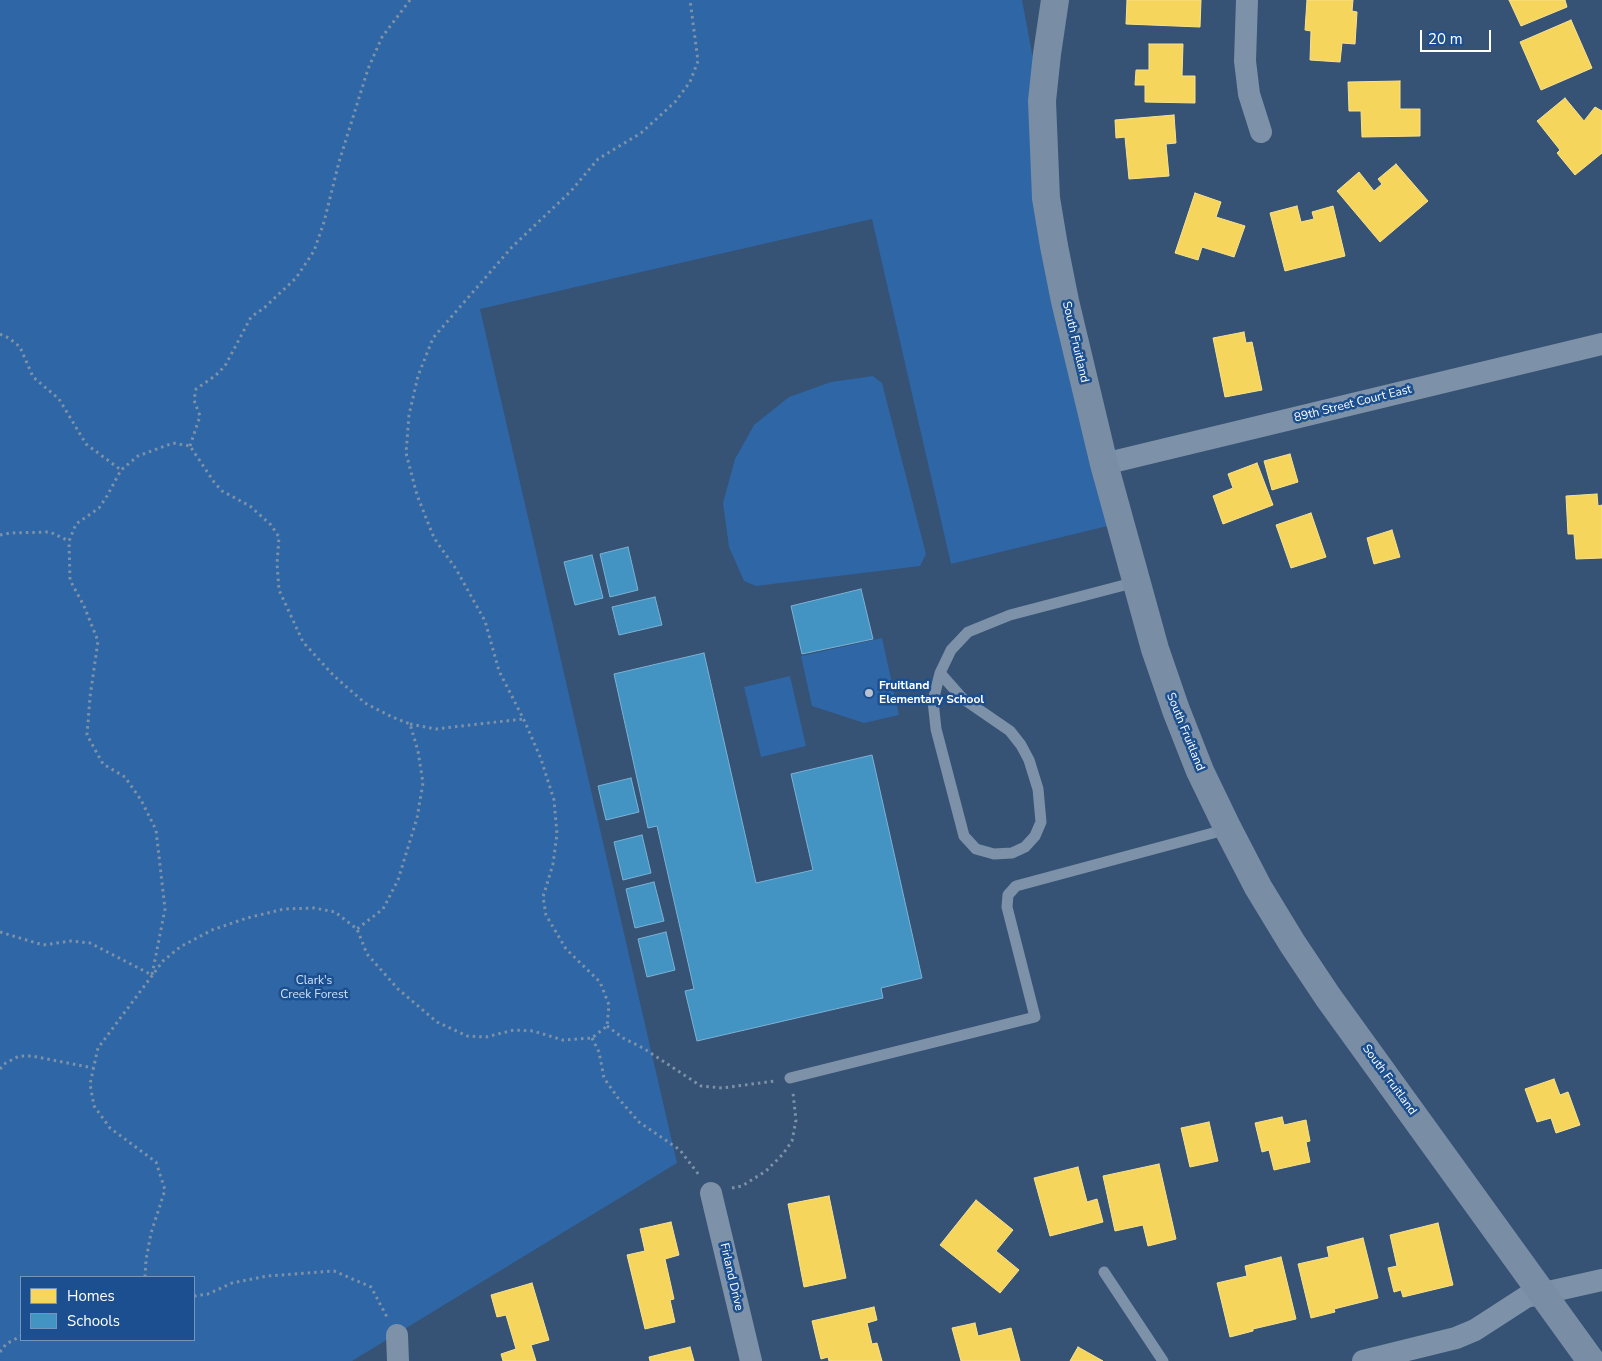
<!DOCTYPE html>
<style>
body{margin:0}
#map{position:relative;width:1602px;height:1361px;overflow:hidden;background:#365274;font-family:"Nunito Sans",sans-serif}
canvas{display:block}
.legend{position:absolute;left:20px;top:1276px;width:175px;height:65px;box-sizing:border-box;background:#1b4f8f;border:1px solid #7695bc;margin:0;padding:6px 9px;list-style:none;font-size:15px;color:#fff}
.legend li{display:flex;align-items:center;gap:10px;height:25px}
.legend b{width:25px;border:1px solid #7695bc}
.scale{position:absolute;left:1420px;top:30px;width:71px;height:22px;box-sizing:border-box;border:2px solid #fff;border-top:0;padding-left:6px;font-size:15px;line-height:18px;white-space:nowrap;color:#fff;-webkit-text-stroke:4px #1b4f8f;paint-order:stroke}
</style>
<div id="map">
<canvas width="1602" height="1361"></canvas>
<ul class="legend">
<li><b style="height:14px;background:#f6d55c"></b>Homes</li>
<li><b style="height:14px;background:#4393c3"></b>Schools</li>
</ul>
<div class="scale">20 m</div>
</div>
<script>
const ctx = document.querySelector('canvas').getContext('2d');
ctx.lineJoin = 'round';
function paint(path, color) {
  ctx.fillStyle = color;
  ctx.fill(path, 'evenodd');
}
function poly(rows) {
  const path = new Path2D();
  for (const r of rows) {
    path.moveTo(r[0], r[1]);
    for (let i = 2; i < r.length; i += 2) path.lineTo(r[i], r[i + 1]);
  }
  return path;
}
function stroke(path, color, width, dash) {
  ctx.strokeStyle = color;
  ctx.lineWidth = width;
  ctx.lineCap = dash ? 'butt' : 'round';
  ctx.setLineDash(dash || []);
  ctx.stroke(path);
}
function write(font, color, halo, rows, align = 'center') {
  ctx.font = font + ' "Nunito Sans",sans-serif';
  ctx.lineWidth = 5;
  ctx.setLineDash([]);
  ctx.textBaseline = 'middle';
  ctx.strokeStyle = halo;
  ctx.fillStyle = color;
  for (const [text, x, y, turn = 0] of rows) {
    ctx.save();
    ctx.translate(x, y);
    ctx.rotate((+turn || 0) * Math.PI / 180);
    ctx.textAlign = isNaN(turn) ? turn : align;
    if (halo) ctx.strokeText(text, 0, 0);
    ctx.fillText(text, 0, 0);
    ctx.restore();
  }
}
const green = poly([
 [0,0,1022,0,1120,523,951,564,872,219,480,309,677,1163,352,1361,0,1361],
 [21,1277,194,1277,194,1340,21,1340],
 [873,376,882,383,926,554,920,566,756,586,744,581,729,547,723,503,735,459,754,425,789,397,831,382],
 [882,638,899,715,864,723,812,706,801,656],
 [790,676,806,746,761,757,744,687]
]);
const homes = poly([
 [1127,0,1201,0,1200,27,1126,24,1127,0],
 [1307,0,1353,0,1352,11,1357,12,1355,44,1342,43,1340,62,1310,60,1311,31,1305,30,1307,0],
 [1509,0,1565,0,1567,7,1521,26,1509,0],
 [1571,20,1592,68,1541,90,1520,42,1571,20],
 [1149,44,1183,44,1182,76,1195,76,1195,103,1145,102,1145,85,1135,85,1136,70,1149,70,1149,44],
 [1400,81,1400,109,1420,109,1420,136,1362,137,1361,111,1349,111,1348,82,1400,81],
 [1565,98,1584,121,1595,107,1602,111,1602,153,1575,175,1557,153,1560,150,1537,121,1565,98],
 [1174,115,1176,143,1166,144,1169,176,1129,179,1125,137,1116,138,1115,120,1174,115],
 [1396,164,1428,201,1380,242,1337,191,1359,172,1374,191,1382,184,1378,179,1396,164],
 [1195,193,1221,202,1216,217,1245,226,1234,257,1202,247,1198,260,1175,253,1195,193],
 [1297,206,1301,222,1314,219,1312,212,1333,206,1345,256,1285,271,1270,213,1297,206],
 [1244,332,1246,343,1252,342,1262,390,1225,397,1213,338,1244,332],
 [1290,454,1298,482,1272,490,1264,461,1290,454],
 [1257,463,1273,505,1223,524,1213,496,1233,488,1228,474,1257,463],
 [1597,494,1598,506,1602,505,1602,558,1576,559,1574,534,1568,534,1566,496,1597,494],
 [1311,513,1326,557,1291,568,1276,525,1311,513],
 [1392,530,1400,557,1374,564,1367,538,1392,530],
 [1554,1079,1560,1095,1568,1092,1580,1125,1556,1133,1551,1118,1537,1122,1525,1089,1554,1079],
 [1282,1117,1284,1125,1306,1120,1310,1141,1306,1142,1310,1162,1274,1170,1269,1150,1262,1152,1255,1123,1282,1117],
 [1209,1122,1218,1161,1190,1167,1181,1128,1209,1122],
 [1159,1164,1176,1239,1148,1246,1143,1225,1115,1231,1103,1176,1159,1164],
 [1078,1167,1087,1202,1097,1199,1103,1222,1050,1236,1034,1178,1078,1167],
 [829,1196,846,1278,804,1287,788,1204,829,1196],
 [976,1200,1013,1230,996,1251,1019,1270,1000,1293,940,1245,976,1200],
 [671,1222,679,1255,665,1259,674,1299,670,1300,675,1322,645,1329,627,1255,645,1251,640,1229,671,1222],
 [1438,1223,1453,1285,1403,1297,1401,1290,1394,1292,1388,1268,1397,1266,1390,1235,1438,1223],
 [1363,1238,1378,1298,1334,1309,1335,1312,1311,1318,1298,1264,1329,1257,1327,1247,1363,1238],
 [1281,1257,1296,1319,1253,1329,1253,1331,1230,1337,1217,1283,1247,1276,1245,1266,1281,1257],
 [532,1283,549,1340,531,1345,536,1361,503,1361,501,1354,516,1349,506,1315,497,1317,491,1295,532,1283],
 [874,1307,877,1320,867,1323,872,1344,877,1343,882,1361,829,1361,828,1357,821,1359,812,1321,874,1307],
 [975,1323,978,1336,1011,1328,1020,1361,961,1361,952,1328,975,1323],
 [690,1347,694,1361,650,1361,649,1357,690,1347],
 [1078,1347,1103,1361,1070,1361,1078,1347]
]);
const schools = poly([
 [628,547,638,590,610,597,600,554,628,547],
 [592,555,603,598,575,605,564,562,592,555],
 [861,589,873,639,802,654,791,606,861,589],
 [655,597,662,625,619,635,612,607,655,597],
 [704,653,756,883,813,870,791,774,872,755,922,978,881,988,883,998,697,1041,685,991,694,989,657,826,648,828,614,674,704,653],
 [631,778,639,812,606,820,598,786,631,778],
 [642,835,651,873,623,880,614,842,642,835],
 [654,882,664,921,635,928,626,889,654,882],
 [666,932,675,970,647,977,638,939,666,932]
]);
const path = poly([
 [0,334,9,338,20,347,33,377,59,399,86,444,121,470],
 [190,446,200,416,194,400,196,389,215,376,225,366,251,317,264,308,296,278,314,251,324,222,339,162,368,69,382,37,410,0],
 [0,535,10,533,50,532,69,541],
 [410,724,436,729,523,719],
 [0,932,43,945,71,941,90,943,152,975,165,909,156,830,141,800,125,777,103,764,87,735,90,697,98,641,84,606,70,580,69,541,76,524,99,508,107,496,121,470,138,456,173,443,190,446,214,482,222,491,250,506,271,525,279,537,277,564,279,590,303,642,334,676,365,703,392,717,410,724,418,751,423,783,417,818,398,880,383,909,357,929],
 [607,1026,623,1038,643,1048,701,1086,722,1088,775,1081],
 [592,1038,599,1052,604,1078,618,1098,639,1122,680,1150,699,1175],
 [0,1069,4,1064,19,1056,32,1056,93,1068],
 [732,1188,742,1186,766,1171,783,1154,792,1141,796,1120,793,1093],
 [145,1277,146,1260,151,1233,165,1190,156,1162,110,1128,94,1106,90,1084,98,1048,163,961,180,947,212,930,247,918,284,909,314,908,335,912,357,929,367,954,398,989,437,1022,467,1036,486,1037,514,1030,533,1031,563,1040,592,1038,607,1026,609,1005,600,982,566,949,546,915,543,897,553,864,557,834,554,800,541,759,525,722,499,671,485,621,456,569,434,538,417,495,406,453,409,415,418,376,433,338,512,247,571,191,598,159,641,133,675,102,690,82,698,61,690,0],
 [194,1296,208,1294,232,1283,267,1276,334,1271,371,1287,387,1317],
 [0,1352,6,1344,21,1336]
]);
const lane = poly([
 [940,673,962,698,1010,731,1021,745,1029,760,1038,789,1041,822,1035,836,1025,847,1012,853,994,854,976,849,964,836,936,729,933,701,940,673,951,650,968,632,1010,615,1136,582],
 [790,1078,1035,1017,1007,907,1008,895,1016,886,1228,829],
 [1104,1272,1163,1361]
]);
const street = poly([
 [1247,0,1245,61,1249,94,1261,132],
 [1104,464,1602,344],
 [711,1193,751,1361],
 [397,1335,398,1361],
 [1363,1361,1456,1338,1475,1330,1526,1297,1602,1280]
]);
const secondary = poly([
 [1055,0,1047,54,1042,101,1046,198,1054,246,1065,301,1104,464,1155,649,1176,710,1200,771,1228,829,1258,887,1292,943,1328,997,1591,1361]
]);
const markers = [
 [869,693,5,"#b9c2ce"]
];
const streetNames = [
 ["South Fruitland",1075,342,77],
 ["89th Street Court East",1353,404,-14],
 ["South Fruitland",1185,732,68],
 ["South Fruitland",1389,1080,54],
 ["Firland Drive",731,1277,77]
];
const poiNames = [
 ["Fruitland",879,686],
 ["Elementary School",879,700]
];
const parkNames = [
 ["Clark's",314,981],
 ["Creek Forest",314,995]
];
paint(green, '#2f66a5');
paint(homes, '#f6d55c');
stroke(homes, '#f9e28d', 1);
paint(schools, '#4393c3');
stroke(schools, '#7bb3d5', 1);
stroke(path, '#7d92a8', 3, [2.5, 4]);
stroke(lane, '#7d92a8', 11);
stroke(street, '#7d92a8', 22);
stroke(secondary, '#798da4', 28);
for (const [x, y, r, color] of markers) {
  const dot = new Path2D();
  dot.arc(x, y, r, 0, 2 * Math.PI);
  ctx.fillStyle = color;
  ctx.fill(dot);
  stroke(dot, '#1b4f8f', 2);
}
write('12px', '#fff', '#1b4f8f', streetNames);
write('bold 12px', '#fff', '#1b4f8f', poiNames, 'left');
write('12px', '#cfe3fa', '#1b4f8f', parkNames);
</script>
